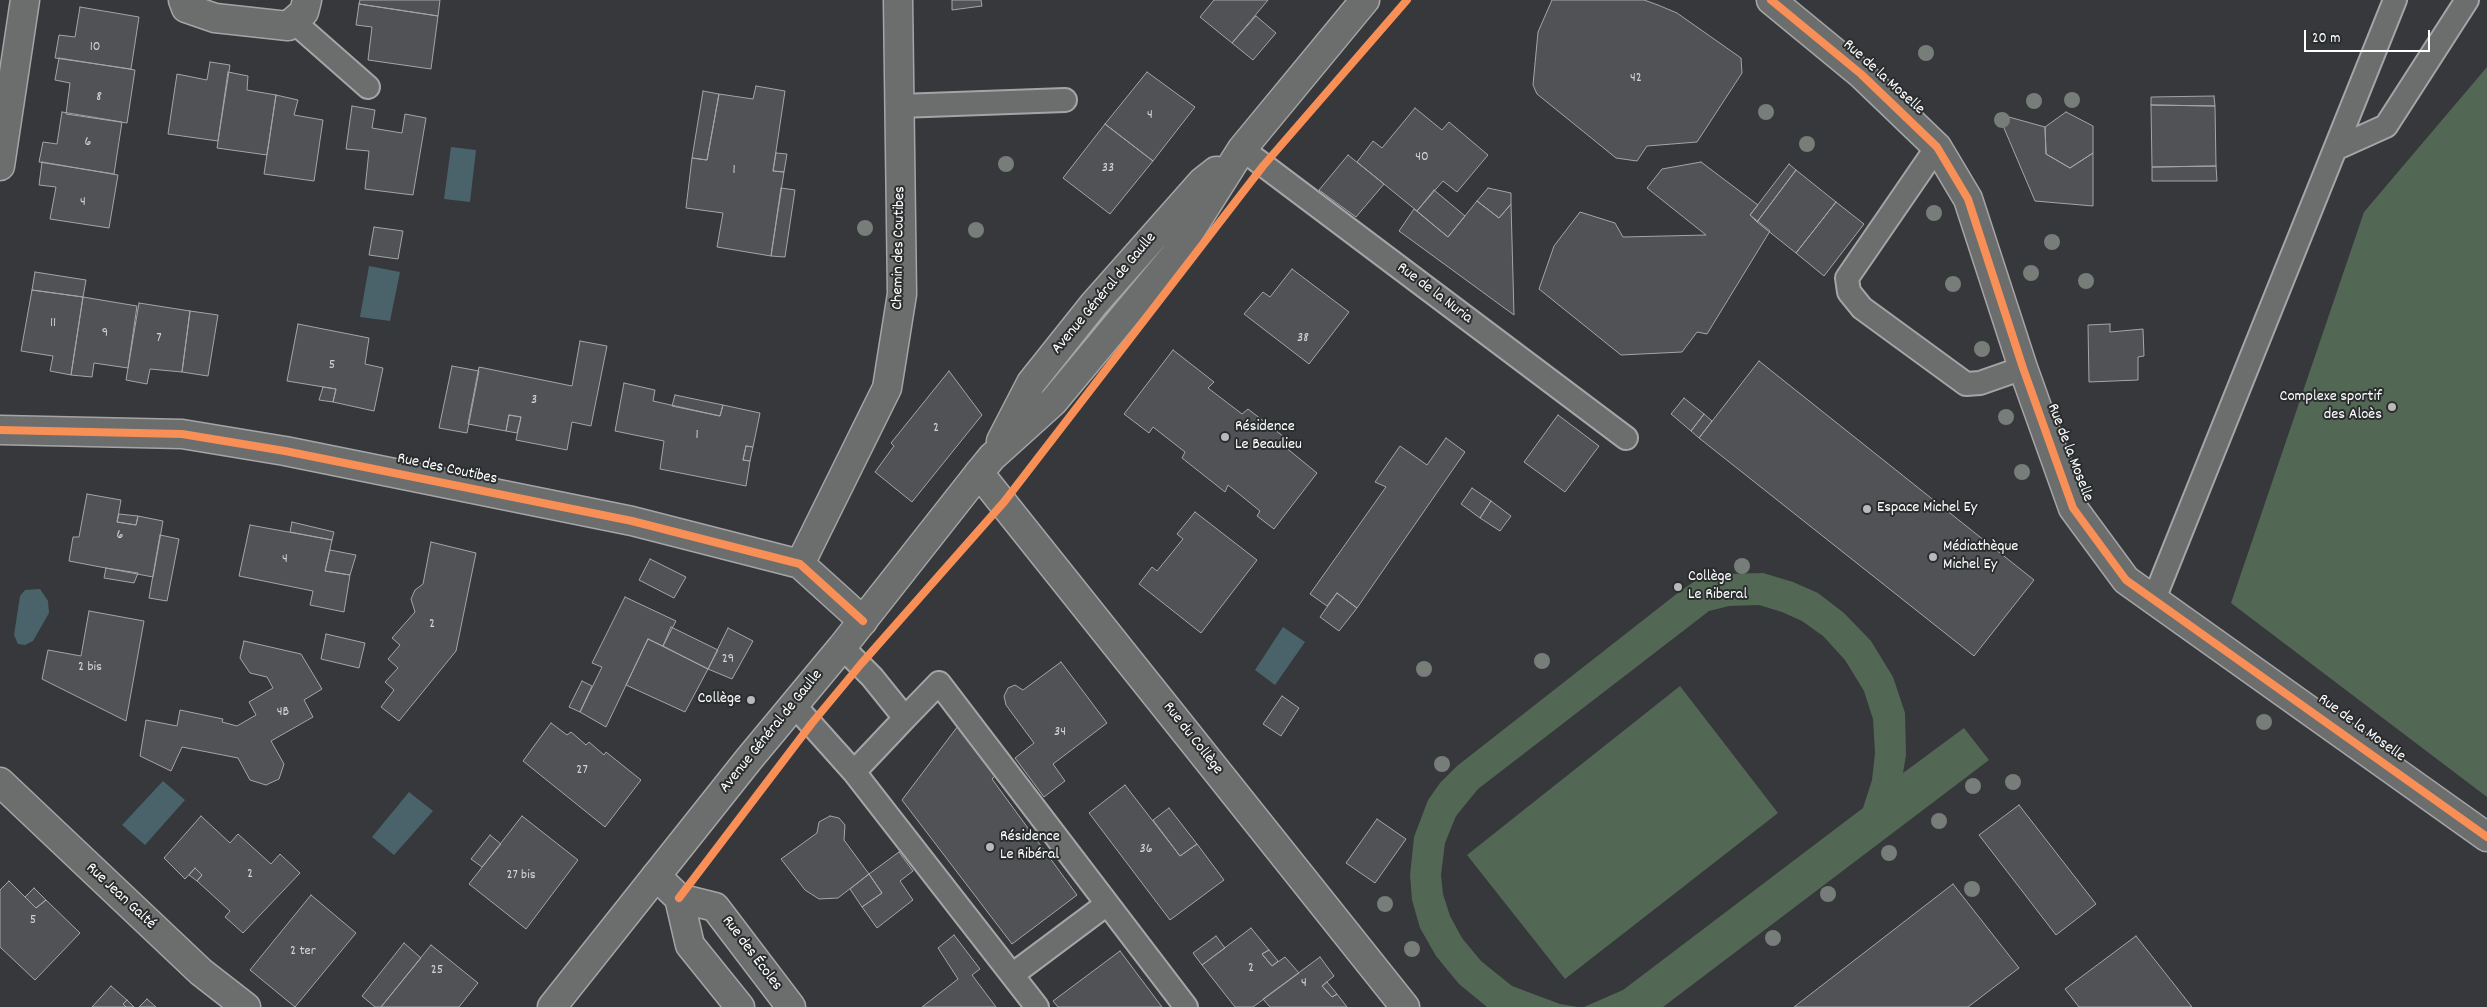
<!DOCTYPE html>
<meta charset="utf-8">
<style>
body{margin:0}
#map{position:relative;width:2487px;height:1007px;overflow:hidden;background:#36383b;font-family:Dekko,sans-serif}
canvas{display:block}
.scale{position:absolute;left:2304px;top:30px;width:126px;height:22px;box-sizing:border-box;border:2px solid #fff;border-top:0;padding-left:6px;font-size:15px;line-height:18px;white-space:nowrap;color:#fff;-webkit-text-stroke:4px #2a2d2e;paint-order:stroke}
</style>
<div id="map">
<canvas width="2487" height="1007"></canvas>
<div class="scale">20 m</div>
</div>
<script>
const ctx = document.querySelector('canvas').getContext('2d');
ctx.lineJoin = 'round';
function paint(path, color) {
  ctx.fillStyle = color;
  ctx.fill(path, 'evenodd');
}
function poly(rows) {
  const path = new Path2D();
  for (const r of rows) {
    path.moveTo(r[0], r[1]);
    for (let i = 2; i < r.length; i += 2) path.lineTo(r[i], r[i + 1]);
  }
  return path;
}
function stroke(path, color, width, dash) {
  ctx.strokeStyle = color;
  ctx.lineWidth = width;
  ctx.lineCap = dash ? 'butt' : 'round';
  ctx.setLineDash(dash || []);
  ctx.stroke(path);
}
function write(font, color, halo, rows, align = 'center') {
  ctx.font = font + ' Dekko,sans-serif';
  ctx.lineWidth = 4;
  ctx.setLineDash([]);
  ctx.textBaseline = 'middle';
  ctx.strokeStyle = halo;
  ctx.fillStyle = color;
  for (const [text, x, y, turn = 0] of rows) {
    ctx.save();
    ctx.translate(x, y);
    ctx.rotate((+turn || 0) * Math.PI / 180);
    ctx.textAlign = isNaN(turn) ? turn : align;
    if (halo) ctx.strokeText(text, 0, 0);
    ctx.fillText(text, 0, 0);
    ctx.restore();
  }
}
const green = poly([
 [2487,67,2487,797,2231,603,2364,212],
 [1763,573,1793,582,1818,593,1844,613,1871,641,1893,677,1905,713,1906,755,1903,773,1964,728,1989,760,1663,1007,1584,1007,1623,990,1863,808,1872,780,1875,753,1873,719,1864,691,1845,660,1823,636,1802,621,1782,612,1759,605,1729,606,1709,611,1478,789,1456,816,1445,843,1441,875,1443,894,1450,916,1462,938,1481,961,1512,986,1560,1004,1578,1007,1487,1007,1459,984,1436,956,1420,928,1412,900,1410,875,1414,837,1428,800,1440,783,1457,766,1679,592,1695,581,1725,574],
 [1680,686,1778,813,1565,979,1467,855]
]);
const water = poly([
 [451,147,476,150,470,202,444,199],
 [369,266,400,272,390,321,360,317],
 [40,589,48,601,49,613,33,641,25,645,18,644,14,635,20,596,25,590],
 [1283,627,1305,642,1275,685,1255,670],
 [163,781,185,800,145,845,122,825],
 [409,792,433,811,394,855,372,837]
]);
const building = poly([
 [360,0,440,0,438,16,359,4,360,0],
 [952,0,981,0,982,6,952,10,952,0],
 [1214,0,1268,0,1232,43,1200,17,1214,0],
 [1552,0,1644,0,1658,5,1677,13,1741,58,1742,73,1697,142,1647,146,1637,161,1616,158,1537,94,1533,85,1538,32,1552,0],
 [359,4,438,16,431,69,368,60,372,27,356,25,359,4],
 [80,7,139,17,131,69,55,58,59,35,75,37,80,7],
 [1256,16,1276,33,1253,60,1232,43,1256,16],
 [59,58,135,70,127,123,66,114,70,83,55,80,59,58],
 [210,62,230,65,218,141,168,134,177,74,207,80,210,62],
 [228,72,248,76,247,90,276,95,267,155,217,148,228,72],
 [1147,72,1195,107,1153,161,1105,124,1147,72],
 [756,86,785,91,773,171,784,172,771,256,717,247,723,213,686,208,692,158,707,160,719,94,753,99,756,86],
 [703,91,719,94,707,160,692,158,703,91],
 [276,95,298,100,294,115,323,120,314,181,264,174,276,95],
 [2214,96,2215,106,2151,105,2151,97,2214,96],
 [2151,105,2215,106,2216,166,2152,167,2151,105],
 [352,106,375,110,372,128,402,133,405,114,426,118,413,195,365,189,369,151,346,149,352,106],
 [1415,108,1442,130,1449,122,1488,155,1457,192,1443,181,1417,211,1357,162,1373,141,1382,148,1415,108],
 [62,112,122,122,114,174,39,162,43,142,57,144,62,112],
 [2066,112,2093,126,2093,153,2070,168,2046,154,2045,127,2066,112],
 [1998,114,2045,127,2046,154,2070,168,2093,153,2093,206,2035,201,1998,114],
 [1105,124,1153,161,1110,214,1063,178,1105,124],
 [776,153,787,154,784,172,773,171,776,153],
 [1348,155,1384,184,1356,217,1319,190,1348,155],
 [42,162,118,175,109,228,50,219,56,187,39,185,42,162],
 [1701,162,1758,205,1750,215,1770,231,1707,334,1697,332,1682,352,1621,355,1539,289,1554,246,1580,212,1615,223,1623,237,1706,235,1647,188,1662,169,1701,162],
 [1789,164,1796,170,1757,222,1750,215,1789,164],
 [2216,166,2217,181,2152,181,2152,167,2216,166],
 [1796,170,1836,202,1796,253,1757,222,1796,170],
 [781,188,795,190,785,257,771,256,781,188],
 [1488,188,1511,193,1511,204,1499,218,1477,201,1488,188],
 [1434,190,1465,216,1448,237,1417,211,1434,190],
 [1477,201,1499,218,1511,204,1514,315,1399,231,1414,209,1448,237,1477,201],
 [1836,202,1864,224,1824,276,1796,253,1836,202],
 [374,227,403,231,398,259,369,255,374,227],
 [1292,269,1349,312,1309,364,1244,314,1263,292,1270,297,1292,269],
 [35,272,86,280,83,297,32,290,35,272],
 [32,290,83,297,71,375,50,371,53,356,21,351,32,290],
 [83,297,137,306,128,368,94,363,92,377,71,375,83,297],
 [139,303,190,311,182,372,150,369,147,384,126,380,139,303],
 [190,311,218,315,208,376,182,372,190,311],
 [298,324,369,338,365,364,383,368,374,411,333,402,336,389,287,381,298,324],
 [2110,324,2110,332,2143,329,2144,356,2138,357,2138,380,2089,382,2088,325,2110,324],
 [580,341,607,346,591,426,572,422,567,450,516,440,521,417,509,415,506,431,468,424,479,367,572,386,580,341],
 [1173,350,1214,382,1208,388,1242,414,1248,409,1288,440,1284,446,1317,473,1274,529,1257,516,1260,511,1228,485,1225,492,1182,458,1185,452,1153,427,1149,433,1124,414,1173,350],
 [1759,361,2034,580,1974,656,1699,438,1759,361],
 [452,366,479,371,467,433,439,428,452,366],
 [949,371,982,415,912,502,875,472,894,446,891,443,949,371],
 [624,383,655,390,653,401,720,416,723,405,760,413,753,447,746,446,743,460,750,461,746,486,660,469,664,441,615,431,624,383],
 [323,387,336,389,333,402,319,400,323,387],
 [675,395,723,405,720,416,672,406,675,395],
 [1684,398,1704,414,1691,431,1671,414,1684,398],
 [1704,414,1712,421,1699,438,1691,431,1704,414],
 [509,415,521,417,517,433,506,431,509,415],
 [1558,415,1599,446,1565,492,1524,462,1558,415],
 [1446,438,1465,452,1357,608,1337,593,1327,606,1310,594,1386,487,1375,482,1400,446,1427,465,1446,438],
 [746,446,753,447,750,461,743,460,746,446],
 [1472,488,1491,501,1480,518,1461,504,1472,488],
 [87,494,121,500,117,522,136,525,138,516,163,521,153,577,69,561,73,537,79,537,87,494],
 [1491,501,1511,516,1500,531,1480,518,1491,501],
 [1195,512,1257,560,1201,633,1139,584,1152,567,1157,571,1183,539,1177,534,1195,512],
 [119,514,138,516,136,525,117,522,119,514],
 [292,522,334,532,332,540,290,532,292,522],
 [250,525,332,540,325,571,350,575,344,612,310,605,313,591,239,576,250,525],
 [160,535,179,539,167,601,149,598,160,535],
 [431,542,476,553,456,651,399,721,381,707,394,690,385,682,398,668,388,659,400,645,392,638,415,612,411,599,415,590,423,584,431,542],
 [330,550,356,555,350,575,325,571,330,550],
 [650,559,686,577,674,598,639,580,650,559],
 [106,568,138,573,134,583,104,578,106,568],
 [1337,593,1357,608,1339,631,1320,617,1337,593],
 [625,597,676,621,663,646,648,639,606,727,580,712,602,667,592,663,625,597],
 [89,611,144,621,126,721,42,679,48,650,81,656,89,611],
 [671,627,718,650,708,669,663,646,671,627],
 [728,628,753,641,732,679,708,669,728,628],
 [326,634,365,643,359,668,321,659,326,634],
 [648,639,708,669,685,712,626,685,648,639],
 [244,641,301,654,322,689,304,700,313,717,271,741,284,764,279,779,266,785,250,780,238,758,182,747,171,771,140,756,146,720,177,726,180,710,223,719,222,722,237,726,256,715,249,702,273,688,267,677,250,673,240,658,244,641],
 [1061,662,1107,723,1053,764,1065,781,1044,797,1015,758,1034,743,1006,705,1004,696,1008,688,1015,685,1023,690,1061,662],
 [582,681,592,686,580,712,569,707,582,681],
 [1282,696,1299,708,1281,736,1263,724,1282,696],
 [551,723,567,735,571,732,586,745,589,742,604,755,606,752,641,780,605,827,523,761,551,723],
 [958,726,996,775,992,779,1077,895,1012,944,902,800,958,726],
 [1125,785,1180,856,1197,844,1224,880,1170,920,1089,813,1125,785],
 [2019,805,2096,904,2056,935,1979,835,2019,805],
 [1169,808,1197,844,1180,856,1153,820,1169,808],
 [201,816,230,843,238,834,271,864,280,854,300,873,243,933,225,917,230,911,197,881,202,875,195,868,185,879,164,858,201,816],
 [522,816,578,860,526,929,469,884,522,816],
 [830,816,839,818,845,825,844,840,869,874,838,898,819,899,805,890,781,859,817,833,819,822,830,816],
 [1377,819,1406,839,1375,883,1346,863,1377,819],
 [490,835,501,844,482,867,471,859,490,835],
 [899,852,913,871,900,881,913,900,877,928,862,907,882,893,869,874,899,852],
 [195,868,202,875,197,881,189,875,195,868],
 [869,874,882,893,862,907,850,889,869,874],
 [9,881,36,908,46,900,80,933,35,980,0,947,0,890,9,881],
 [1953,884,2019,968,1968,1007,1794,1007,1953,884],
 [34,888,46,900,36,908,25,897,34,888],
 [311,895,356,933,295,1007,250,970,311,895],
 [1251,928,1269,950,1262,954,1272,966,1285,957,1299,973,1253,1007,1235,1007,1202,965,1251,928],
 [954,935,980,969,972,975,996,1007,922,1007,958,979,938,948,954,935],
 [1216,936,1225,948,1202,965,1193,953,1216,936],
 [2136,936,2192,1007,2079,1007,2065,989,2136,936],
 [404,943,421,958,381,1007,375,1007,362,996,404,943],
 [431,945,478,983,459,1007,381,1007,431,945],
 [1269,950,1278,961,1272,966,1262,954,1269,950],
 [1120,951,1162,1007,1058,1007,1053,1001,1120,951],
 [1320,957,1334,976,1322,986,1332,997,1337,994,1347,1007,1270,1007,1263,999,1320,957],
 [1327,982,1337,994,1332,997,1322,986,1327,982],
 [111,986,127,1000,123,1004,126,1007,92,1007,111,986],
 [147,999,156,1007,139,1007,147,999],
 [127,1000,134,1007,126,1007,123,1004,127,1000]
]);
const service = poly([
 [293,21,368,87],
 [900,106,1065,100],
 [1937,147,1847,278,1849,292,1862,308,1966,384,1980,383,2023,368],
 [1242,149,1626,438],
 [2335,149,2386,126,2467,0],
 [2154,599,2395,0],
 [794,705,854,772,905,718,872,677,842,647],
 [905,718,939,683,1186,1007],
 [854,772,1037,1007],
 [1012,975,1107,904]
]);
const minor = poly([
 [183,0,186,8,215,18,288,26,304,12,307,0],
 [1771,0,1861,74,1937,147,1968,199,2023,368,2073,508,2126,580,2487,837],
 [0,166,25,0],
 [0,430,182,434,285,451,632,521,800,564,863,621],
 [979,473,1405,1007],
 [800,564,887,388,902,294,898,0],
 [0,782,201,972,246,1007],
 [656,876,679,898,715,907,791,1007],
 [679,898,690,945,740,1007]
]);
const secondary = poly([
 [1001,441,1031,383,1094,304,1202,182,1216,171],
 [552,1007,749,759,842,647,979,473,992,457,1053,402,1175,255,1242,149,1365,0]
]);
const cycleway = poly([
 [1771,0,1861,74,1937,147,1968,199,2023,368,2073,508,2126,580,2487,837],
 [0,430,182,434,285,451,632,521,800,564,863,621],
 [679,898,812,723,861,664,1004,502,1263,166,1407,0]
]);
const trees = [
 [1926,53],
 [2072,100],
 [2034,101],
 [1766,112],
 [2002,120],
 [1807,144],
 [1006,164],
 [1934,213],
 [865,228],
 [976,230],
 [2052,242],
 [2031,273],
 [2086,281],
 [1953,284],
 [1982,349],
 [2006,417],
 [2022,472],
 [1742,566],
 [1542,661],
 [1424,669],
 [2264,722],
 [1442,764],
 [2013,782],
 [1973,786],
 [1939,821],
 [1889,853],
 [1972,889],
 [1828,894],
 [1385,904],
 [1773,938],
 [1412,949]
];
const markers = [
 [2392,407,5,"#b9b9ba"],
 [1225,437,5,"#b9b9ba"],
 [1867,509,5,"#b9b9ba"],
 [1933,557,5,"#b9b9ba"],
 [1678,587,5,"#b9b9ba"],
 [751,700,5,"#b9b9ba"],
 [990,847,5,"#b9b9ba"]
];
const numberNames = [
 ["10",95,48],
 ["42",1636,79],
 ["8",99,98],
 ["4",1150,116],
 ["6",88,143],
 ["40",1422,158],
 ["33",1108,169],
 ["1",734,171],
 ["4",83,203],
 ["11",53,324],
 ["9",105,334],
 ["7",159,339],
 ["38",1303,339],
 ["5",332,366],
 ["3",534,401],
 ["2",936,429],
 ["1",697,436],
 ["6",120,536],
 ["4",285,560],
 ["2",432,625],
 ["29",728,660],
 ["2 bis",90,668],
 ["4B",283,713],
 ["34",1060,733],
 ["27",582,771],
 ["36",1146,850],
 ["2",250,875],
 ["27 bis",521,876],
 ["5",33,921],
 ["2 ter",303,952],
 ["2",1251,969],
 ["25",437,971],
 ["4",1304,984]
];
const streetNames = [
 ["Rue de la Moselle",1883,78,42],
 ["Chemin des Coutibes",900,248,-89],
 ["Avenue Général de Gaulle",1105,294,-50],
 ["Rue de la Nuria",1434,294,37],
 ["Rue de la Moselle",2069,453,69],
 ["Rue des Coutibes",447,470,12],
 ["Rue de la Moselle",2361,729,36],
 ["Avenue Général de Gaulle",772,732,-51],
 ["Rue du Collège",1192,739,52],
 ["Rue Jean Galté",120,897,43],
 ["Rue des Écoles",751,954,53]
];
const poiNames = [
 ["Complexe sportif",2382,398,"right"],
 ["des Aloès",2382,416,"right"],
 ["Résidence",1235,428],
 ["Le Beaulieu",1235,446],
 ["Espace Michel Ey",1877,509],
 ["Médiathèque",1943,548],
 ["Michel Ey",1943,566],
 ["Collège",1688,578],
 ["Le Riberal",1688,596],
 ["Collège",741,700,"right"],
 ["Résidence",1000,838],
 ["Le Ribéral",1000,856]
];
paint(green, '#536755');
paint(water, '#4a636b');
paint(building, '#515256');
stroke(building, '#a5a5a7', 1);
stroke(service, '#a5a5a7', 26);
stroke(minor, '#a5a5a7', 31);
stroke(secondary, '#a5a5a7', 31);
stroke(service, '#6c6d6d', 22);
stroke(minor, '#6c6d6d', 28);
stroke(secondary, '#6c6d6d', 28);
stroke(cycleway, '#f78f57', 8);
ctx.fillStyle = '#777d79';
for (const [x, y] of trees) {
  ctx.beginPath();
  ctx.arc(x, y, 8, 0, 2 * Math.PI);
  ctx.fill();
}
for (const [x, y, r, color] of markers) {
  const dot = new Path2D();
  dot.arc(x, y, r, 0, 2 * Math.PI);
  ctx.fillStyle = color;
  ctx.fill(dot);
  stroke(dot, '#2a2d2e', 2);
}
write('14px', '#d4d4d5', null, numberNames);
write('16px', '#fff', '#2a2d2e', streetNames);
write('16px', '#fff', '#2a2d2e', poiNames, 'left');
</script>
